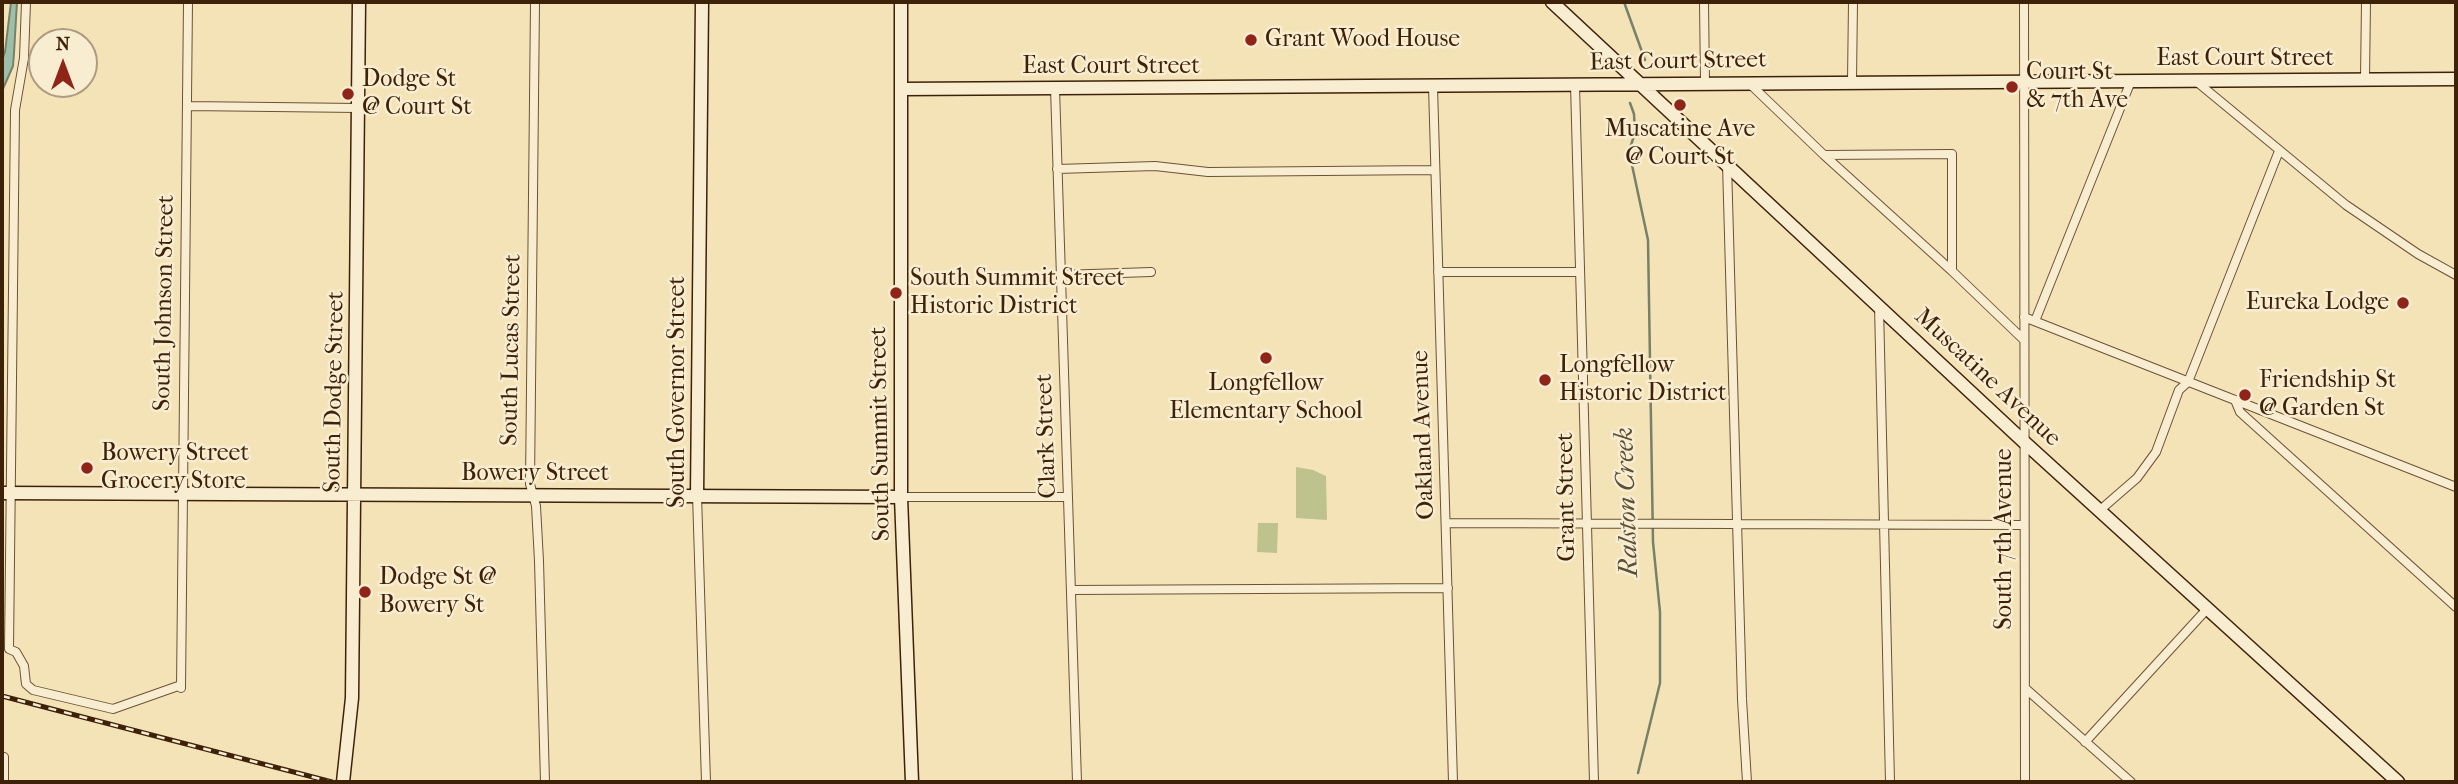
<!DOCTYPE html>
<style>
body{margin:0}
#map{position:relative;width:2458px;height:784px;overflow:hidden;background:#f5e3b8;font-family:"IM FELL French Canon",serif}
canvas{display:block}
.frame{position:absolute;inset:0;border:4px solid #3e2109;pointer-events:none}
.north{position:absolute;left:28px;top:28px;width:70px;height:70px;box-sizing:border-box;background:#f8edd1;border:2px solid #ae9b81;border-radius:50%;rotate:0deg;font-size:19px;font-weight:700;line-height:28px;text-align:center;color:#3e2109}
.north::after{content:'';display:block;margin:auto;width:24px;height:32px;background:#8f2418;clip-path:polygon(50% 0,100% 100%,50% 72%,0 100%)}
</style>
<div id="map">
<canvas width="2458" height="784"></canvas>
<div class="frame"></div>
<div class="north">N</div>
</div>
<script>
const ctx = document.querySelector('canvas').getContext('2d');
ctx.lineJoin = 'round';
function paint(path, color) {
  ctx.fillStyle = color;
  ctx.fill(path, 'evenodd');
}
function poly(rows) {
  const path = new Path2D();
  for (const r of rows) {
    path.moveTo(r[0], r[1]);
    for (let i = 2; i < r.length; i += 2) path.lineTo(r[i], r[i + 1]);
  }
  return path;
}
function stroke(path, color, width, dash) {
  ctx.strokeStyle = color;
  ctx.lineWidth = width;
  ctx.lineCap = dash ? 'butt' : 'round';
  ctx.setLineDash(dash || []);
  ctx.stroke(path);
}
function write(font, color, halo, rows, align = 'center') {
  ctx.font = font + ' "IM FELL French Canon",serif';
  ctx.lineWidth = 5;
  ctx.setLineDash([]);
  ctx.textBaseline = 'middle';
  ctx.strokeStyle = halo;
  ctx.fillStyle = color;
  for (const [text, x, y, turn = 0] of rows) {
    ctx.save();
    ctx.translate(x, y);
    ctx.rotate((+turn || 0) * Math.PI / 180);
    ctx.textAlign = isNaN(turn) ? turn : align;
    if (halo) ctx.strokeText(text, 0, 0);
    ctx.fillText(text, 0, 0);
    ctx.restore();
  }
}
const green = poly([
 [1296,467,1313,470,1326,476,1327,520,1296,518],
 [1258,523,1278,523,1277,553,1257,552]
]);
const water = poly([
 [11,2,17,2,14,53,13,66,2,91,2,60,5,52,11,2]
]);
const stream = poly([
 [1624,2,1645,60],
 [1630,103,1634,114,1635,133,1629,151,1648,240,1653,542,1660,612,1660,683,1638,773]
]);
const street = poly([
 [26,2,24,58,15,110,9,649,16,652,24,666,26,684,33,690,113,709,181,685],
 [535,2,530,484,536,506,539,561,545,782],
 [1704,2,1705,82],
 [2024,2,2025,782],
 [2365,79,2366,2],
 [1852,81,1853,2],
 [2197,82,2346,205,2418,254,2456,275],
 [1750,84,1824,155,1952,154,1952,271,2024,340],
 [1575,85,1594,782],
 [1433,86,1453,782],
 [1055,88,1077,782],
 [187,106,358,108],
 [1824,155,1952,271],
 [1727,164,1742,699,1747,782],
 [1057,169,1155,166,1208,172,1435,170],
 [1438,272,1580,272],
 [1061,275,1151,272],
 [1879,306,1890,782],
 [2024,317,2456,487],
 [2035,321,2131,81],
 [2235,400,2240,412,2456,607],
 [697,495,706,782],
 [901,497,1068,497],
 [2099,511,2137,478,2156,452,2179,390,2188,382,2279,151],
 [1446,523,2024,525],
 [1071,590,1448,588],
 [181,688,188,2],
 [2025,688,2131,782],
 [2085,742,2207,609],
 [4,757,4,782]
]);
const secondary = poly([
 [901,2,901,497,912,782],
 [1552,2,2023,441,2398,782],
 [901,89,2456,79],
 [2,493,901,497],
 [697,495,702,2],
 [343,782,352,698,359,2]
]);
const rail = poly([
 [2,696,332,782]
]);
const markers = [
 [1251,40,7,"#8f2418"],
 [2012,87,7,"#8f2418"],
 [348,94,7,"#8f2418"],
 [1680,105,7,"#8f2418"],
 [896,293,7,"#8f2418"],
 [2403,303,7,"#8f2418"],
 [1266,358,7,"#8f2418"],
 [1545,380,7,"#8f2418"],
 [2245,395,7,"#8f2418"],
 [87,468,7,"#8f2418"],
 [365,592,7,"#8f2418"]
];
const poiNames = [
 ["Grant Wood House",1265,40],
 ["Court St",2026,73],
 ["& 7th Ave",2026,101],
 ["Dodge St",362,80],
 ["@ Court St",362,108],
 ["Muscatine Ave",1680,130,"center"],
 ["@ Court St",1680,158,"center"],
 ["South Summit Street",910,279],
 ["Historic District",910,307],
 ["Eureka Lodge",2389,303,"right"],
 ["Longfellow",1559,366],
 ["Historic District",1559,394],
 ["Friendship St",2259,381],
 ["@ Garden St",2259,409],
 ["Longfellow",1266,384,"center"],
 ["Elementary School",1266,412,"center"],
 ["Bowery Street",101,454],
 ["Grocery Store",101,482],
 ["Dodge St @",379,578],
 ["Bowery St",379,606]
];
const streetNames = [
 ["East Court Street",2245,59],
 ["East Court Street",1678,62,-1],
 ["East Court Street",1111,67],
 ["South Johnson Street",165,303,-89],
 ["South Lucas Street",512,350,-89],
 ["Muscatine Avenue",1987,378,43],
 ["South Dodge Street",335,392,-89],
 ["South Governor Street",678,392,-90],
 ["South Summit Street",881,434,-91],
 ["Oakland Avenue",1424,435,-92],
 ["Clark Street",1047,436,-92],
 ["Bowery Street",535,474],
 ["Grant Street",1567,497,-91],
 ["South 7th Avenue",2005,539,-90]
];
const waterNames = [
 ["Ralston Creek",1628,502,-92]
];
paint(green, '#bec38d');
paint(water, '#9dbfa9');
stroke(water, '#778069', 2);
stroke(stream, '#778069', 2.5);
stroke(street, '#6c5235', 10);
stroke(secondary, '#3e2109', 15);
stroke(street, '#f8edd1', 8);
stroke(secondary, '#f8edd1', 12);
stroke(rail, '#3e2109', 5);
stroke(rail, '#f8edd1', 2.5, [8]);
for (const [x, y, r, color] of markers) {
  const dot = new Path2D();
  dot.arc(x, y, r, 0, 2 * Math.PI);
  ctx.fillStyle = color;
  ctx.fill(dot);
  stroke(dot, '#f8edd1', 2.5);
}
write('24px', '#3e2109', '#f8edd1', poiNames, 'left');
write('24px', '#3e2109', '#f8edd1', streetNames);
write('italic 26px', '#5a5039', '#f8edd1', waterNames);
</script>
